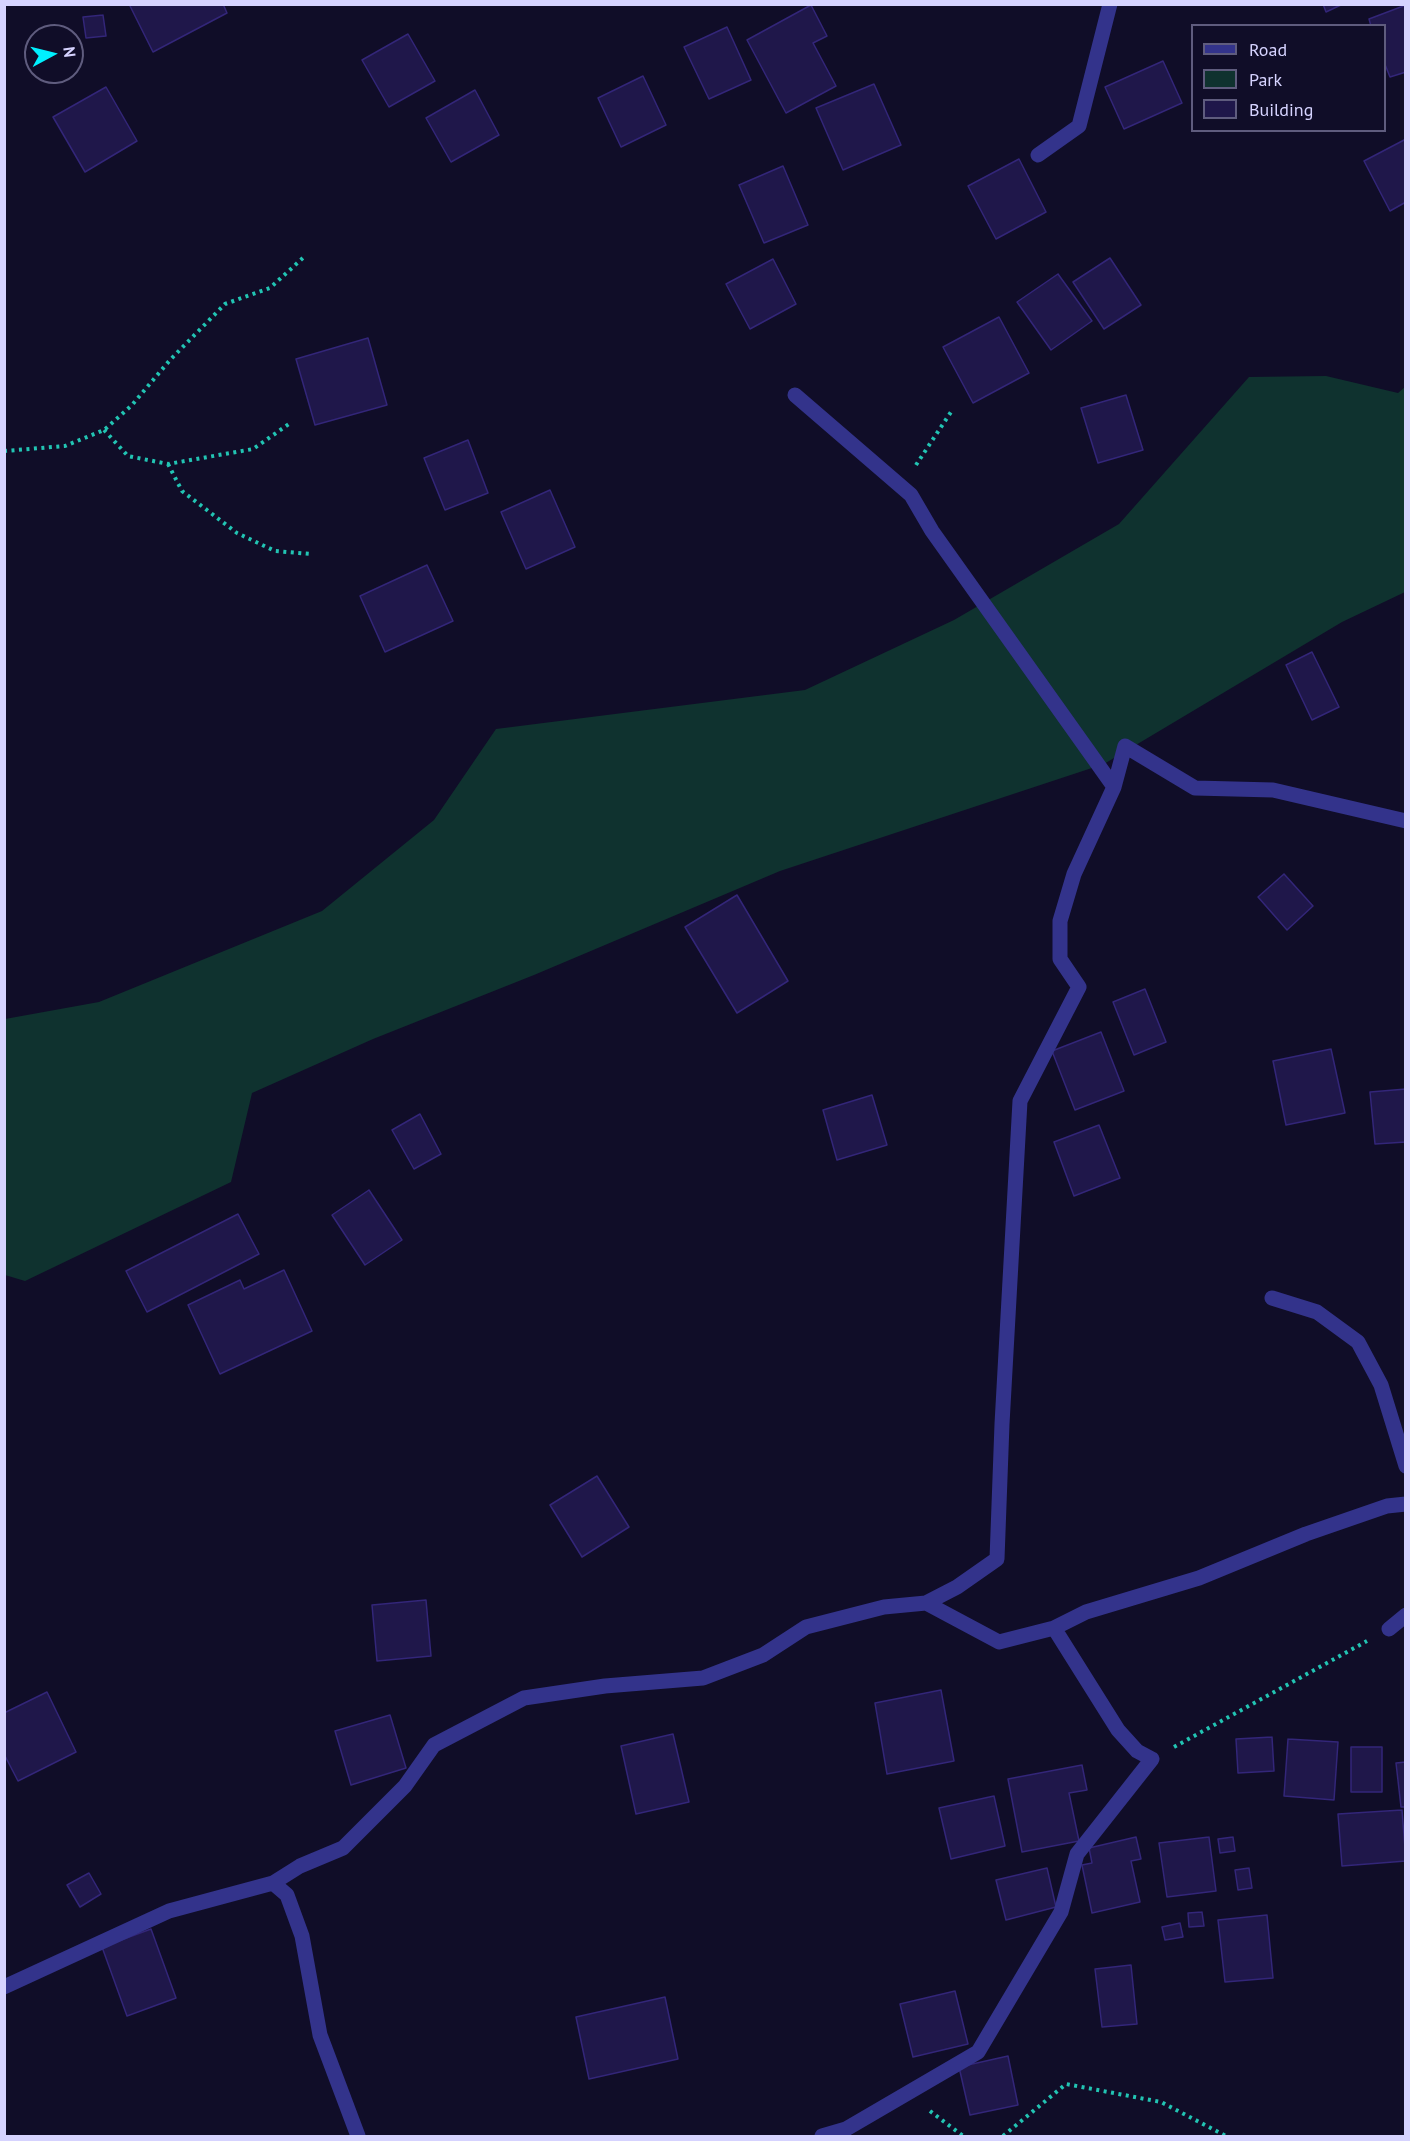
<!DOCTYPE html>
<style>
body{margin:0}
#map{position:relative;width:1410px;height:2141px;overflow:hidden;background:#100d28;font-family:"PT Sans",sans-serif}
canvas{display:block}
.frame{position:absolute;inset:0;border:6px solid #d6d3ff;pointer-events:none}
.legend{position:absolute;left:1191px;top:24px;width:195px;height:108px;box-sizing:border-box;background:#100d28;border:2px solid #5f5c7e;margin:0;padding:8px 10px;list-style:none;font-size:18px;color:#d6d3ff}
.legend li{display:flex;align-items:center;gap:12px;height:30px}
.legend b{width:30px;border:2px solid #5f5c7e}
.north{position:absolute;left:24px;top:24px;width:60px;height:60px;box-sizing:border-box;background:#100d28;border:2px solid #5f5c7e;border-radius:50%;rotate:83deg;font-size:16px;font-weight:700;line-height:24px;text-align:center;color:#d6d3ff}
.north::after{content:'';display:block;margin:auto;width:21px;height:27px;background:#00f0fe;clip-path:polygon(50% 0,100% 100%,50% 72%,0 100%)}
</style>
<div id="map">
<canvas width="1410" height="2141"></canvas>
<div class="frame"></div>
<ul class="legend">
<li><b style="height:8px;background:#33338b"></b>Road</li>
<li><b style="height:16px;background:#0f322f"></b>Park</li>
<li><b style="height:16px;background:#1f174a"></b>Building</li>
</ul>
<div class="north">N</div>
</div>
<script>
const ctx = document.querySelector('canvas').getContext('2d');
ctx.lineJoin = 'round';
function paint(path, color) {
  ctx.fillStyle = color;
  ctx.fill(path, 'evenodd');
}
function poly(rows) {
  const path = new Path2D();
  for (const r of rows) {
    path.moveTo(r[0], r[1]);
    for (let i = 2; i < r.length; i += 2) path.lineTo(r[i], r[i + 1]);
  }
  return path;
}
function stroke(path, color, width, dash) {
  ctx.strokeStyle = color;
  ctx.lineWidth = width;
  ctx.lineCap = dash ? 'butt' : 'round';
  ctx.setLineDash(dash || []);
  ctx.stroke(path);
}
const green = poly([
 [1326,376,1398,393,1405,387,1405,592,1342,622,1104,764,780,871,534,975,373,1039,252,1093,231,1182,25,1281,5,1275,5,1019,99,1002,322,911,434,820,496,729,805,690,954,620,1119,524,1249,377]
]);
const building = poly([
 [129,4,223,4,227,13,153,52,129,4],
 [1323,4,1343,4,1326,12,1323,4],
 [811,5,827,36,813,43,836,86,786,113,747,40,811,5],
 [1406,5,1406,72,1390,77,1384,62,1384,26,1371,26,1369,19,1406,5],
 [103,15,106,36,86,38,83,17,103,15],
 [727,27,751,80,709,99,684,47,727,27],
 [408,34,435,81,389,107,362,60,408,34],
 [1163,61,1182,103,1124,129,1105,87,1163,61],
 [643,76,666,125,621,147,598,98,643,76],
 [874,84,901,145,843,170,816,108,874,84],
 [106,87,137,141,85,172,53,117,106,87],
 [475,90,499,135,451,162,426,118,475,90],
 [1406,139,1406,202,1390,211,1364,161,1406,139],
 [1019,159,1046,212,996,239,968,186,1019,159],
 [783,166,808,225,764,243,739,185,783,166],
 [1110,258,1141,305,1104,329,1073,282,1110,258],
 [773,259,796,304,750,329,726,284,773,259],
 [1058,274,1092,321,1051,350,1017,302,1058,274],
 [999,317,1029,373,973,403,943,347,999,317],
 [368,338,387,405,315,425,296,359,368,338],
 [1126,395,1143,450,1098,463,1081,408,1126,395],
 [468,440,488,493,445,510,424,458,468,440],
 [550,490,575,547,526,569,501,512,550,490],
 [427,565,453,621,385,652,360,596,427,565],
 [1312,652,1339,707,1312,720,1286,665,1312,652],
 [1284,874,1313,906,1287,930,1258,897,1284,874],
 [737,895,788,981,737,1013,685,927,737,895],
 [1145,989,1166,1042,1134,1055,1113,1002,1145,989],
 [1101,1032,1124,1091,1075,1110,1052,1051,1101,1032],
 [1331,1049,1345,1113,1286,1125,1273,1061,1331,1049],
 [1406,1089,1406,1142,1375,1144,1370,1092,1406,1089],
 [872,1095,887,1145,837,1160,823,1110,872,1095],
 [420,1114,441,1154,414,1169,392,1130,420,1114],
 [1099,1125,1120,1178,1074,1196,1054,1142,1099,1125],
 [369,1190,402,1240,365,1265,332,1215,369,1190],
 [238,1214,259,1254,147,1312,126,1271,238,1214],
 [284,1270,312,1331,220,1374,188,1305,240,1280,244,1289,284,1270],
 [597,1476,629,1527,582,1557,550,1505,597,1476],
 [426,1600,431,1656,377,1661,372,1605,426,1600],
 [941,1690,954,1761,887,1774,875,1703,941,1690],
 [47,1692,76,1752,18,1781,4,1754,4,1713,47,1692],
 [390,1715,406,1768,351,1785,335,1731,390,1715],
 [673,1734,689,1802,636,1814,621,1746,673,1734],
 [1272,1737,1274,1771,1238,1773,1236,1739,1272,1737],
 [1288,1739,1338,1742,1334,1800,1284,1796,1288,1739],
 [1351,1747,1382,1747,1382,1792,1351,1792,1351,1747],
 [1406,1762,1406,1807,1401,1807,1396,1763,1406,1762],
 [1082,1765,1087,1790,1069,1793,1079,1841,1022,1852,1008,1779,1082,1765],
 [994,1796,1005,1846,951,1859,939,1808,994,1796],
 [1402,1810,1406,1861,1342,1866,1338,1814,1402,1810],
 [1136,1837,1141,1859,1131,1861,1140,1902,1092,1913,1082,1865,1092,1863,1089,1848,1136,1837],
 [1209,1837,1216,1891,1167,1897,1159,1843,1209,1837],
 [1233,1837,1235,1851,1220,1853,1218,1839,1233,1837],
 [1047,1868,1056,1907,1006,1920,996,1880,1047,1868],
 [1249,1868,1252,1888,1238,1890,1235,1870,1249,1868],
 [89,1873,101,1894,80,1907,67,1885,89,1873],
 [1202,1912,1204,1926,1189,1927,1188,1913,1202,1912],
 [1267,1915,1273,1978,1225,1982,1218,1920,1267,1915],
 [1180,1923,1183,1937,1165,1940,1162,1927,1180,1923],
 [151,1929,176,1998,127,2016,102,1947,151,1929],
 [1131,1965,1137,2024,1102,2027,1095,1969,1131,1965],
 [955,1991,968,2044,913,2057,900,2004,955,1991],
 [665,1997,678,2059,589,2079,576,2017,665,1997],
 [1008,2056,1018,2105,970,2115,959,2067,1008,2056]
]);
const path = poly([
 [104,430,128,456,168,464,253,449,289,424],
 [4,451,65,446,104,430,132,405,170,360,225,304,270,288,304,257],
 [168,464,182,491,237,533,275,551,311,554],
 [916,465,951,412],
 [1174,1747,1367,1641],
 [930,2111,963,2136],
 [1003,2136,1066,2084,1161,2102,1226,2136]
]);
const street = poly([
 [1038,155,1079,126,1110,4],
 [795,395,911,495,932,531,1114,787],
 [1272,1298,1317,1312,1358,1342,1381,1385,1406,1466],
 [1054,1628,1086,1612,1199,1578,1306,1534,1387,1506,1406,1504],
 [1389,1629,1406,1615],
 [273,1883,287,1895,302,1936,320,2035,358,2136],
 [4,1987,169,1911,273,1883,300,1866,343,1848,405,1786,434,1745,524,1698,605,1686,703,1678,763,1655,806,1627,884,1607,926,1603],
 [822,2136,846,2129,978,2052,1061,1912,1077,1854,1152,1759,1137,1751,1118,1730,1054,1628,999,1642,926,1603,957,1587,997,1559,1002,1424,1020,1101,1079,987,1060,959,1060,921,1074,874,1114,787,1125,746,1195,788,1273,790,1406,821]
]);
paint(green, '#0f322f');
paint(building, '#1f174a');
stroke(building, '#332679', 1.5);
stroke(path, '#22c4b3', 4, [3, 4.5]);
stroke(street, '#33338b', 15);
</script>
